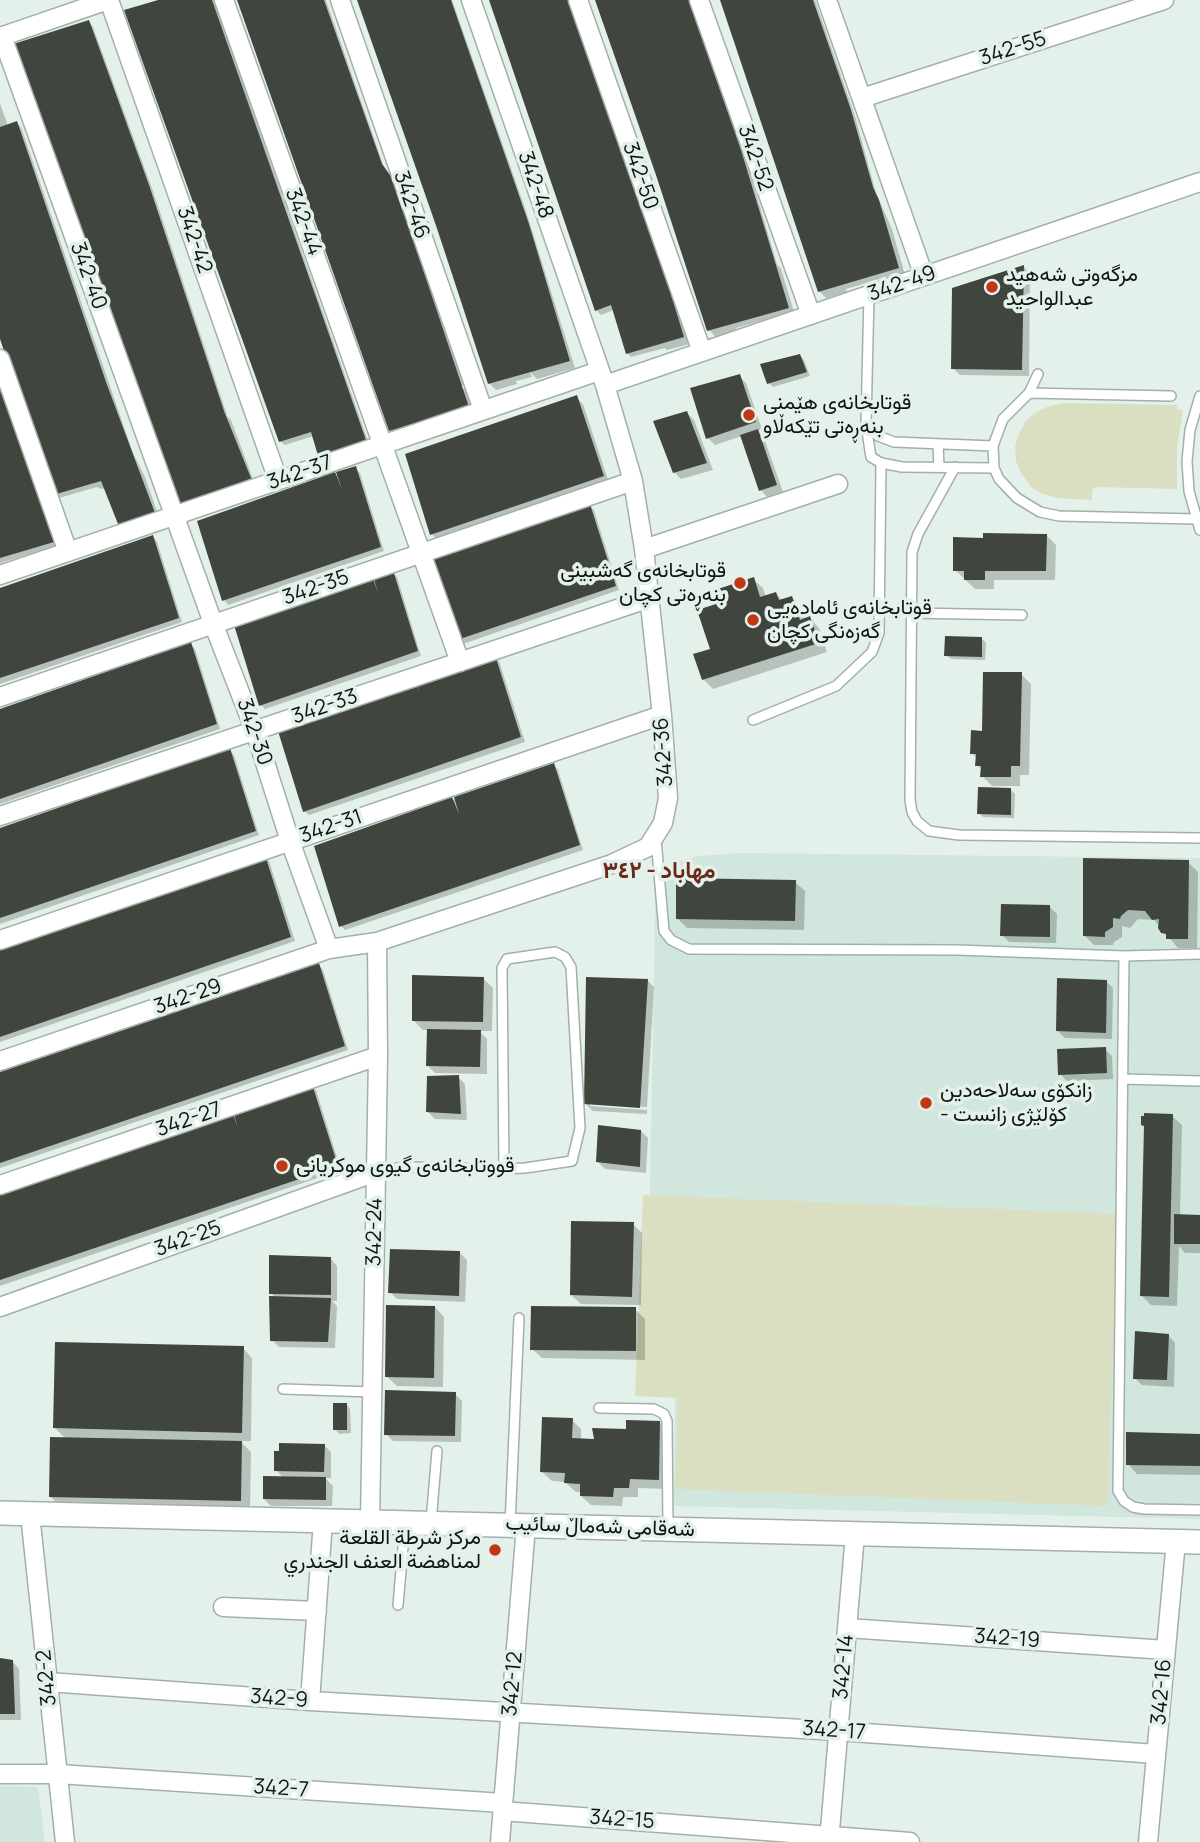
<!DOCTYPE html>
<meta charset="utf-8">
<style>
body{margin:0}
canvas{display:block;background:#e4f1eb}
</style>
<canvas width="1200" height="1842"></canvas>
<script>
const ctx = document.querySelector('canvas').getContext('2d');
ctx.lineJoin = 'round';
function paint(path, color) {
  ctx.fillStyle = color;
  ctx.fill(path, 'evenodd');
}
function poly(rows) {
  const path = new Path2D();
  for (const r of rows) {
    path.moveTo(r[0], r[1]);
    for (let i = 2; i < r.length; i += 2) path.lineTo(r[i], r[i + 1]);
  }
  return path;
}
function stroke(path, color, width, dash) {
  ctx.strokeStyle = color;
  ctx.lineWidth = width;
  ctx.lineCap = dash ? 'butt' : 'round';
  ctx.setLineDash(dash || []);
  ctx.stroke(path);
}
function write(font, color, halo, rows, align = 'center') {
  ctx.font = font + ' Manrope,Vazirmatn,sans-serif';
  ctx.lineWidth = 7;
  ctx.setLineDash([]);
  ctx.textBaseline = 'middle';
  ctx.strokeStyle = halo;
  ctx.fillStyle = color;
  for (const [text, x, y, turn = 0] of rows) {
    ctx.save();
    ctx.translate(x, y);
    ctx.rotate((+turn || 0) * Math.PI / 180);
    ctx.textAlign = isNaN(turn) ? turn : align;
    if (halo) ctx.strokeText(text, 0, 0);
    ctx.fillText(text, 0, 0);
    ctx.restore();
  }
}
const built = poly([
 [741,853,1200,858,1200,1519,674,1506,675,1398,642,1391,650,1187,656,869,698,856],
 [0,1786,38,1787,45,1842,0,1842]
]);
const green = poly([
 [1065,403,1177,405,1177,409,1183,410,1177,449,1177,489,1096,487,1092,490,1092,500,1057,498,1041,493,1032,488,1021,473,1016,461,1015,447,1018,436,1025,422,1033,414,1049,406],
 [643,1195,1118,1214,1107,1506,675,1489,678,1398,635,1396]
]);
const shadow = poly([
 [163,0,214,0,370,447,314,436,285,445,280,441],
 [239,0,326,0,385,170,397,186,449,344,465,385,384,409,384,412,466,388,472,411,394,435,390,430,364,360],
 [359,0,452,0,525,208,575,368,537,379,530,372,532,377,516,381,517,384,496,390,489,383],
 [491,0,625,176,676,298,690,344,667,350,665,348,631,357,627,353,614,310,601,315,596,310],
 [597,0,690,0,745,156,777,264,781,269,795,315,772,321,770,318,736,328,736,331,716,337,709,330],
 [721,0,815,0,855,116,876,193,892,229,905,275,883,282,880,279,846,289,847,292,826,298,819,291],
 [89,22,93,27,153,191,227,415,226,415,231,420,256,487,183,511],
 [0,103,8,126,17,123,21,127,133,453,145,477,159,517,126,530,119,523,106,488,101,489,97,487,59,498,54,494,0,334],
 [1024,267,1030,273,1029,376,960,375,953,368],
 [800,356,804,360,810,376,773,387,769,383],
 [0,374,60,549,41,554,39,551,1,563,0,566],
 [739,376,746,383,762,429,757,431,764,438,783,492,767,497,761,490,742,436,715,445,708,438],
 [576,397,583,404,609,483,578,493,575,490,436,539,432,534],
 [687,413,694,420,713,470,681,479,674,472],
 [355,468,360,473,384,551,228,605,224,600,199,522],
 [590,506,594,510,619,590,463,644,459,639],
 [1046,535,1056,545,1055,580,994,580,994,589,975,589,955,570,985,540],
 [153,537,157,542,182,622,0,684,0,591],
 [392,572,397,577,421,656,265,709,261,705,236,626],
 [753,579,763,588,766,597,776,594,783,601,792,598,802,608,806,620,810,618,819,628,827,652,713,689,703,679,712,650,716,606],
 [982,639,986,643,985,660,951,659,946,655],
 [190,644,195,649,220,729,0,804,0,710],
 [495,657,499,661,525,742,309,815,304,811,280,732],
 [1021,674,1031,684,1029,775,1020,775,1020,786,992,786,982,776,982,770,977,765,977,759,972,753],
 [229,750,234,755,259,835,0,924,0,830],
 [554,765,558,770,583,850,345,930,341,926,317,847],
 [1011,790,1015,794,1014,818,983,817,979,813],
 [265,857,269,861,295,941,0,1042,0,949],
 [1188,862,1198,872,1197,948,1178,948,1154,920,1138,919,1130,928,1122,926,1122,937,1114,942,1113,945,1094,945,1084,935],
 [795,882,805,891,804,930,687,928,677,918],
 [1050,907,1057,914,1056,943,1009,942,1002,935],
 [319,965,323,970,348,1050,0,1168,0,1075],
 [483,978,493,988,492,1031,479,1031,487,1039,487,1074,435,1073,428,1066,428,1030,423,1030,413,1020],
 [647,980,654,987,647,1107,590,1103,590,1106,647,1110,647,1114,593,1111,586,1104],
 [1106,981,1113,988,1112,1039,1065,1038,1058,1031],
 [1105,1049,1112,1056,1113,1079,1067,1081,1060,1074],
 [458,1077,465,1084,467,1120,435,1119,428,1112],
 [311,1086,316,1090,341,1170,0,1286,0,1192],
 [1172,1116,1182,1125,1180,1216,1200,1216,1200,1253,1185,1253,1179,1246,1177,1306,1151,1305,1142,1296],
 [641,1131,648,1138,646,1173,605,1169,598,1162],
 [633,1224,642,1233,641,1305,581,1304,571,1295],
 [460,1253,467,1260,465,1302,397,1299,390,1292],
 [330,1258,337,1266,337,1301,332,1301,337,1306,335,1348,279,1347,272,1340,276,1298,271,1293],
 [435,1307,444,1317,443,1387,397,1386,387,1377],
 [635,1309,645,1319,645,1360,542,1358,532,1349],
 [1168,1335,1175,1343,1174,1387,1142,1385,1135,1378],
 [243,1348,252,1358,251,1441,240,1441,251,1452,250,1510,60,1506,50,1496,66,1439,55,1428],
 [455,1394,462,1401,461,1442,393,1441,386,1434],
 [346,1404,350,1409,351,1433,339,1434,335,1429],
 [572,1420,581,1429,581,1440,596,1440,660,1423,669,1432,668,1489,638,1488,638,1497,623,1497,622,1506,591,1505,581,1496,581,1492,576,1492,565,1482,552,1481,542,1472],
 [1200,1436,1200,1475,1137,1474,1128,1464],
 [324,1445,331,1452,331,1478,325,1478,333,1486,332,1506,271,1506,264,1499,284,1478,276,1470],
 [0,1660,12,1661,19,1669,21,1720,0,1720]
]);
const building = poly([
 [158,0,212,0,367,443,319,459,311,432,279,442,124,10],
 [237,0,324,0,382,164,393,179,469,407,389,431],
 [357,0,451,0,529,224,570,361,488,384,437,228],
 [489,0,570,0,642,199,684,337,626,354,611,305,595,311],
 [595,0,689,0,741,150,789,308,707,331,656,175],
 [720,0,813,0,851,110,873,187,879,200,899,268,818,292],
 [89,20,149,185,224,411,253,483,177,507,7,46],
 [17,121,106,382,155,513,118,524,101,481,53,495,0,339,0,127],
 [1024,265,1022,370,951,369,952,288],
 [800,354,807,372,767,384,760,364],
 [0,373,54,542,0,558],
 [740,374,756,422,706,439,690,388],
 [577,395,604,476,430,535,405,454],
 [687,411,707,463,673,473,653,421],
 [758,429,777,485,759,491,740,435],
 [356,466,381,547,222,601,197,521,335,472,342,489,336,472],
 [590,504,616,586,457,640,432,559],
 [983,533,1047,534,1046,571,985,571,985,580,964,580,964,571,953,571,953,537,983,538],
 [153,535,179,618,0,678,0,588],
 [393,570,418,651,259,706,234,625,372,576,378,593,373,576],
 [754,577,760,597,776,592,779,600,792,596,800,620,810,616,819,643,702,680,693,654,710,649,697,610,713,605,709,592],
 [945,636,982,637,982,657,944,656],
 [191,642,217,724,0,799,0,709],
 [495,655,521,737,303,812,278,731,416,682,419,691,417,682],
 [983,672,1022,672,1020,766,1011,766,1011,777,980,777,981,766,975,766,976,754,970,754,971,730,982,731],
 [230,748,256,831,0,918,0,828],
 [554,763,580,845,339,927,314,846,452,797,459,814,454,797],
 [978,787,1011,788,1011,815,977,814],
 [265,855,291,937,0,1037,0,947],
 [1083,858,1189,860,1188,939,1166,939,1166,934,1161,933,1158,928,1159,919,1152,920,1145,911,1128,910,1121,916,1120,919,1113,918,1113,927,1105,932,1105,937,1083,936],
 [676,878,796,880,795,921,676,919],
 [1001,904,1050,905,1050,937,1000,936],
 [319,963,345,1046,0,1163,0,1072],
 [412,975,484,977,483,1022,412,1021],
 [586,977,648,979,640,1108,584,1104],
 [1057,978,1107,980,1106,1033,1056,1031],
 [427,1029,481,1030,480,1067,426,1066],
 [1106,1047,1107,1073,1058,1075,1057,1049],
 [459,1075,461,1114,426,1112,427,1076],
 [312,1084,338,1166,0,1280,0,1190,232,1111,238,1128,233,1111],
 [1144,1113,1173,1114,1169,1297,1140,1296,1144,1126,1141,1125,1141,1116,1144,1116],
 [598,1125,641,1130,640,1167,596,1162],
 [1174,1214,1200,1215,1200,1244,1174,1244],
 [571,1221,634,1222,632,1297,570,1295],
 [390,1249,460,1251,459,1296,388,1293],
 [269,1255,331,1257,331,1295,269,1294],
 [269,1296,331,1298,328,1342,270,1341],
 [386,1305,435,1306,434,1378,385,1377],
 [531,1306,636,1307,636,1351,530,1350],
 [1135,1331,1169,1334,1167,1380,1133,1379],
 [55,1342,244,1346,242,1433,53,1428],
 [385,1390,456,1392,455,1436,384,1435],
 [333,1403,347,1403,347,1430,333,1430],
 [542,1417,573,1418,572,1438,594,1439,592,1428,626,1429,626,1420,660,1421,659,1480,630,1479,629,1488,614,1488,613,1497,580,1496,580,1484,564,1483,565,1473,540,1472],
 [1126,1432,1200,1434,1200,1466,1126,1465],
 [50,1437,242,1441,241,1501,49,1497],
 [279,1443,325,1444,324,1472,274,1471,274,1451,279,1451],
 [263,1476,326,1477,326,1500,263,1499],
 [0,1658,13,1660,15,1714,0,1714]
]);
const service = poly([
 [869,295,866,425,871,457,881,463,902,467,994,468],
 [1038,374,1029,393,1003,419,993,446,994,468,999,479,1017,498,1040,512,1059,516,1196,519],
 [1029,393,1171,396],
 [1200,396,1190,430,1187,461,1189,491,1200,530],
 [866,425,878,436,894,442,993,446],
 [938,444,939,467],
 [955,467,918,534,912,552,910,800,912,812,917,821,929,831,959,835,1200,838],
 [911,613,1022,615],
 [753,720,836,686,872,652,879,633,881,463],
 [656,839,664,931,671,940,689,949,957,950,1124,956,1200,954],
 [1124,956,1118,1491,1124,1501,1133,1507,1144,1509,1200,1510],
 [1123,1079,1200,1081],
 [376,1172,404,1167,504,1169,525,1168,572,1161,580,1128,571,967,565,957,555,952,507,959,502,968,504,1169],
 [283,1389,372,1392],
 [599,1408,654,1409,664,1414,667,1421,668,1528],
 [431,1522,437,1451],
 [510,1525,519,1318],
 [398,1605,405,1524]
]);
const minor = poly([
 [109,0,278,480],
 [224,0,460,662],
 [340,0,483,410],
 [578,0,702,352],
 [699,0,811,315],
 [827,0,924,276],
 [2,36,213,623,255,731,290,841,329,949],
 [0,37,108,0],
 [862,98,1164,0],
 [0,359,68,552],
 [605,385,1200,182],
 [644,549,838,484],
 [0,575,599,371],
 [0,697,633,481],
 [0,816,650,598],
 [0,940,662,715],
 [0,1061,329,949,377,942,612,864,648,847,663,823,668,798,662,715,644,549,633,481,605,385,471,0],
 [0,1185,378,1056],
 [0,1307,376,1172],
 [30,1514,65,1842],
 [370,1522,378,1056,377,942],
 [223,1607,317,1611],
 [847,1628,1166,1650],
 [48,1682,310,1701,838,1731,1156,1754],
 [310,1701,323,1521],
 [0,1774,58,1774,503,1803],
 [502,1811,910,1842],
 [500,1842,526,1526],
 [829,1842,855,1534],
 [1148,1842,1176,1541]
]);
const tertiary = poly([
 [0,1513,1200,1542]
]);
const markers = [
 [992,287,7,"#c13715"],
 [749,415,7,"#c13715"],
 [740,583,7,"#c13715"],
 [753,620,7,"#c13715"],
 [926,1103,7,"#c13715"],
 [282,1166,7,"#c13715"],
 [495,1550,7,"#c13715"]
];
const streetNames = [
 ["342-55",1013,49,-18],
 ["342-52",755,158,71],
 ["342-50",640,176,71],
 ["342-48",535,185,71],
 ["342-46",411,205,71],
 ["342-44",303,222,70],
 ["342-42",194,240,71],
 ["342-40",88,276,70],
 ["342-49",902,284,-19],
 ["342-37",300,473,-19],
 ["342-35",316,588,-19],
 ["342-33",325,707,-19],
 ["342-30",254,732,71],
 ["342-36",664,752,-94],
 ["342-31",331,827,-19],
 ["342-29",188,997,-19],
 ["342-27",189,1120,-19],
 ["342-24",375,1232,-89],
 ["342-25",188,1239,-20],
 ["شەقامی شەماڵ سائیب",600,1527,2],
 ["342-19",1007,1639,4],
 ["342-14",844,1667,-85],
 ["342-2",47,1678,-96],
 ["342-12",513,1684,-85],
 ["342-16",1162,1692,-85],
 ["342-9",279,1699,4],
 ["342-17",834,1731,4],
 ["342-7",281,1789,4],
 ["342-15",622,1820,4]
];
const poiNames = [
 ["مزگه‌وتی شه‌هید",1006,275],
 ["عبدالواحید",1006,299],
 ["قوتابخانەی هێمنی",763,403],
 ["بنەڕەتی تێکەڵاو",763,427],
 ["قوتابخانەی گەشبینی",726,571,"right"],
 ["بنەڕەتی کچان",726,595,"right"],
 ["قوتابخانەی ئامادەیی",767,608],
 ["گەزەنگی کچان",767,632],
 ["زانکۆی سەلاحەدین",940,1091],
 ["- کۆلێژی زانست",940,1115],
 ["قووتابخانەی گيوی موكريانی",296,1166],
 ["مركز شرطة القلعة",481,1538,"right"],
 ["لمناهضة العنف الجندري",481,1562,"right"]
];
const neighbourhoodNames = [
 ["مهاباد - ٣٤٢",659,872]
];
paint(built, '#d1e6dc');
paint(green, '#dbdfc2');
paint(shadow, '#0003');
paint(building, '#40463e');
stroke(service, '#a3b0aa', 12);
stroke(minor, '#a3b0aa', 21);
stroke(tertiary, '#a3b0aa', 26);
stroke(service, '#fff', 9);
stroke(minor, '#fff', 18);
stroke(tertiary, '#fff', 23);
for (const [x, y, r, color] of markers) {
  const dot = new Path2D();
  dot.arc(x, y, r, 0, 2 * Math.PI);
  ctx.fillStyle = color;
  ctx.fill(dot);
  stroke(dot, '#e4f1eb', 2.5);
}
write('21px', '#0f1412', '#e4f1eb', streetNames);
write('21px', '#0f1412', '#e4f1eb', poiNames, 'left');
write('bold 23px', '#6c291a', '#e4f1eb', neighbourhoodNames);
</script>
